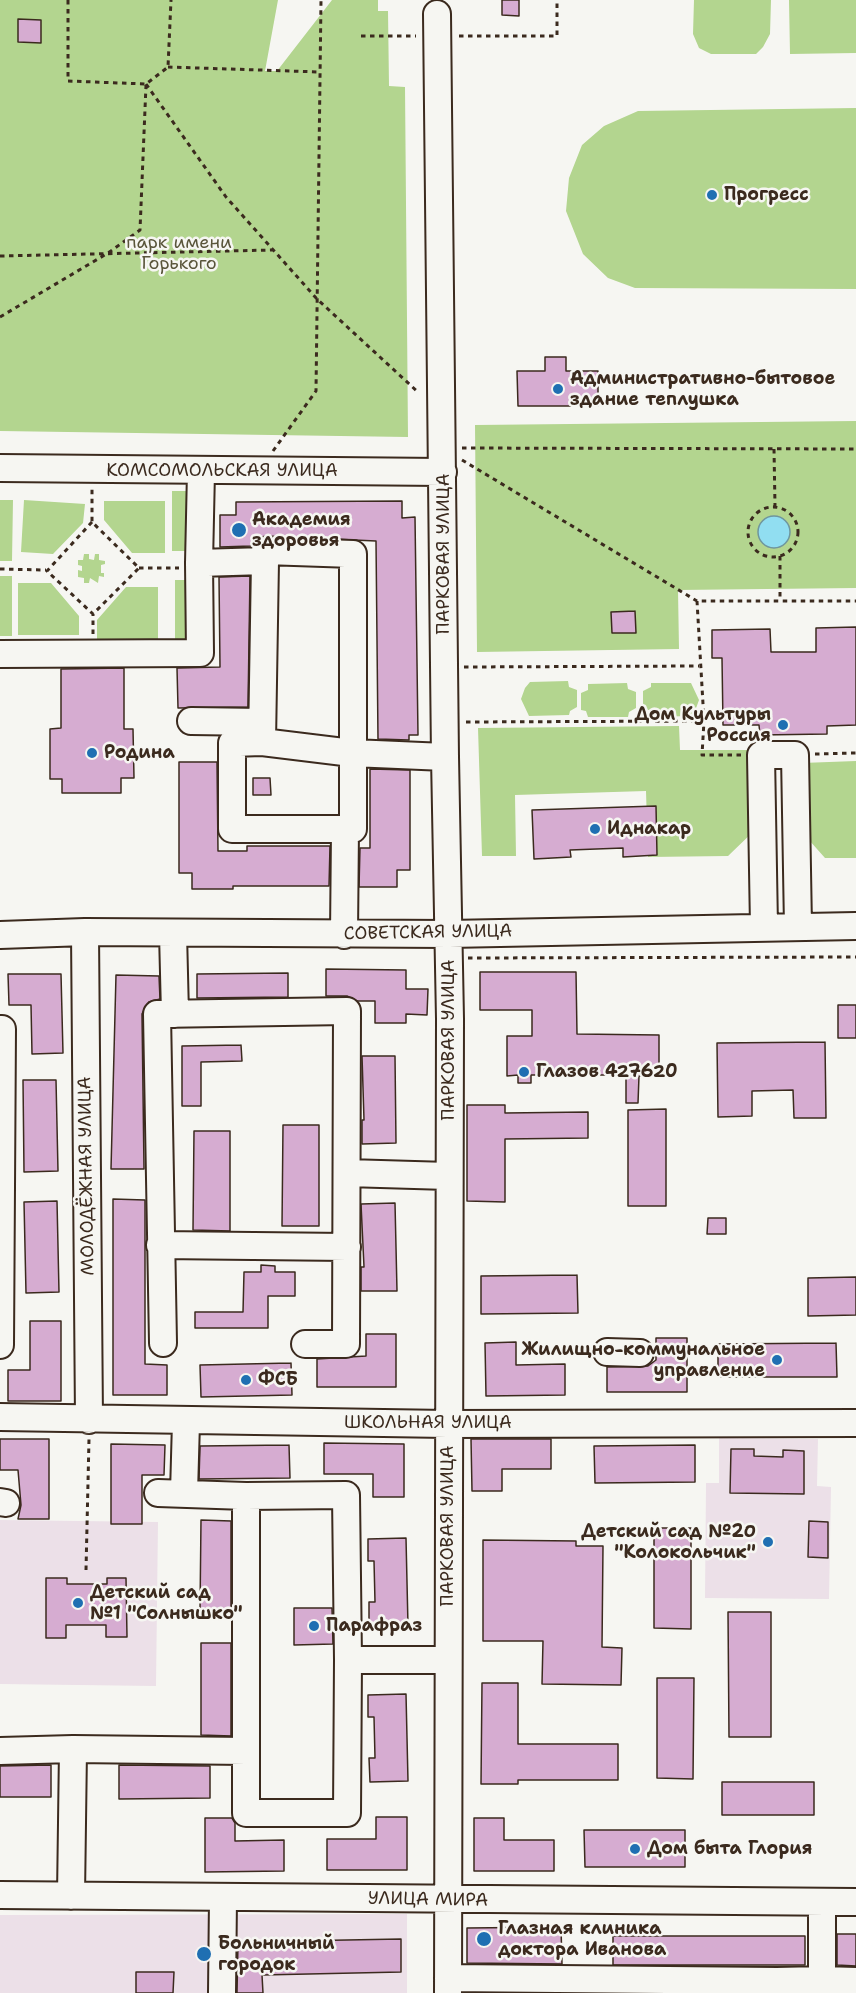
<!DOCTYPE html>
<meta charset="utf-8">
<style>
body{margin:0}
canvas{display:block;background:#f6f6f2}
</style>
<canvas width="856" height="1993"></canvas>
<script>
const ctx = document.querySelector('canvas').getContext('2d');
ctx.lineJoin = 'round';
function paint(path, color) {
  ctx.fillStyle = color;
  ctx.fill(path, 'evenodd');
}
function poly(rows) {
  const path = new Path2D();
  for (const r of rows) {
    if (r.length === 3) {
      path.moveTo(r[0] + r[2], r[1]);
      path.arc(r[0], r[1], r[2], 0, 2 * Math.PI);
      continue;
    }
    path.moveTo(r[0], r[1]);
    for (let i = 2; i < r.length; i += 2) path.lineTo(r[i], r[i + 1]);
  }
  return path;
}
function stroke(path, color, width, dash) {
  ctx.strokeStyle = color;
  ctx.lineWidth = width;
  ctx.lineCap = dash ? 'butt' : 'round';
  ctx.setLineDash(dash || []);
  ctx.stroke(path);
}
function write(font, color, halo, rows, align = 'center') {
  ctx.font = font + ' "Shantell Sans",sans-serif';
  ctx.lineWidth = 5;
  ctx.setLineDash([]);
  ctx.textBaseline = 'middle';
  ctx.strokeStyle = halo;
  ctx.fillStyle = color;
  for (const [text, x, y, turn = 0] of rows) {
    ctx.save();
    ctx.translate(x, y);
    ctx.rotate((+turn || 0) * Math.PI / 180);
    ctx.textAlign = isNaN(turn) ? turn : align;
    if (halo) ctx.strokeText(text, 0, 0);
    ctx.fillText(text, 0, 0);
    ctx.restore();
  }
}
const built = poly([
 [719,1438,818,1439,817,1486,831,1487,829,1599,705,1598,706,1483,719,1483],
 [0,1520,158,1522,156,1686,0,1684],
 [407,1914,407,1993,0,1993,0,1915]
]);
const green = poly([
 [0,0,278,0,265,71,277,71,332,0,378,0,378,11,388,11,389,86,405,87,408,437,0,431],
 [694,0,771,0,770,34,763,47,756,54,711,54,699,48,693,34],
 [789,0,856,0,856,53,790,54],
 [856,108,856,289,635,288,608,278,583,254,566,211,569,178,582,145,604,126,638,111],
 [856,421,856,588,678,590,679,649,477,652,475,425],
 [172,491,193,491,193,551,172,551],
 [0,500,13,500,12,561,0,561],
 [24,500,85,504,83,523,53,554,21,552],
 [104,501,165,501,165,553,132,553,104,520],
 [84,554,89,554,89,559,94,560,95,554,99,554,99,560,105,561,105,564,101,565,101,573,104,573,104,577,99,576,98,583,90,578,89,583,84,583,84,578,78,577,78,570,82,571,82,566,78,565,78,560,83,560],
 [0,576,12,576,12,636,0,636],
 [175,580,196,580,195,641,175,641],
 [18,583,51,583,79,616,79,635,18,635],
 [126,587,158,587,158,639,97,639,97,620],
 [568,681,569,687,577,690,577,707,570,711,569,715,529,716,521,699,525,688,530,682],
 [627,683,628,689,636,692,636,708,629,712,628,717,588,717,586,711,581,710,581,693,588,690,588,684],
 [651,683,691,683,699,700,695,711,690,716,651,717,651,711,643,708,643,691,651,687],
 [679,726,680,750,754,750,756,829,728,856,648,857,646,791,515,795,516,856,482,856,478,728],
 [856,761,856,858,825,858,801,831,802,763]
]);
const water = poly([
 [774,532,16]
]);
const building = poly([
 [502,0,519,0,519,16,502,15,502,0],
 [18,19,41,20,41,43,18,42,18,19],
 [545,357,566,357,566,371,598,371,598,406,518,406,517,371,545,371,545,357],
 [402,501,402,518,415,517,418,735,409,735,409,740,378,739,376,541,266,536,257,538,251,546,220,547,220,515,236,515,236,502,402,501],
 [250,576,248,707,178,708,177,668,220,667,219,577,250,576],
 [635,611,636,633,612,633,611,612,635,611],
 [856,627,856,725,827,726,827,734,760,735,759,725,723,725,722,658,712,658,712,630,770,629,771,652,816,652,816,628,856,627],
 [124,668,124,729,133,729,134,778,121,778,121,793,62,793,62,779,50,779,50,729,61,728,61,669,124,668],
 [179,762,217,762,218,851,247,851,247,846,330,846,329,886,233,886,233,889,192,889,192,873,179,873,179,762],
 [370,769,410,770,410,870,397,870,397,887,359,887,360,848,370,848,370,769],
 [253,778,270,778,271,795,253,795,253,778],
 [656,806,657,855,623,857,623,848,570,850,571,857,534,859,532,810,656,806],
 [326,969,406,970,406,989,428,989,427,1015,406,1014,406,1023,375,1023,375,1001,357,1001,347,996,326,996,326,969],
 [480,972,576,972,577,1034,659,1035,659,1076,639,1076,638,1103,626,1103,626,1075,531,1075,531,1083,518,1083,518,1075,507,1076,507,1036,532,1036,532,1010,480,1010,480,972],
 [288,973,288,997,197,998,197,974,288,973],
 [8,974,61,974,63,1053,32,1054,31,1005,9,1005,8,974],
 [116,975,159,976,160,999,149,1002,142,1014,144,1169,111,1169,116,975],
 [838,1005,856,1005,856,1038,838,1038,838,1005],
 [825,1042,826,1118,794,1118,793,1090,752,1091,752,1116,718,1117,717,1043,825,1042],
 [241,1045,242,1061,201,1062,201,1106,182,1106,182,1046,241,1045],
 [362,1056,395,1056,396,1143,362,1144,362,1120,364,1120,362,1056],
 [23,1080,56,1080,58,1171,24,1172,23,1080],
 [467,1105,505,1105,505,1113,588,1112,588,1138,505,1139,505,1202,467,1201,467,1105],
 [666,1109,666,1206,628,1206,628,1110,666,1109],
 [283,1125,319,1125,319,1226,282,1226,283,1125],
 [194,1131,230,1131,230,1231,193,1230,194,1131],
 [113,1199,145,1200,145,1364,167,1365,167,1395,113,1395,113,1199],
 [57,1201,59,1292,26,1293,24,1202,57,1201],
 [395,1203,397,1291,361,1291,361,1267,364,1267,361,1204,395,1203],
 [708,1218,726,1218,726,1234,707,1234,708,1218],
 [261,1265,275,1266,275,1272,295,1272,295,1296,268,1296,268,1328,195,1328,195,1312,243,1312,244,1272,261,1272,261,1265],
 [577,1275,578,1313,481,1314,481,1276,577,1275],
 [856,1277,856,1315,808,1316,808,1278,856,1277],
 [30,1321,61,1321,61,1401,8,1401,8,1370,30,1370,30,1321],
 [366,1334,396,1334,396,1387,317,1387,317,1359,366,1356,366,1334],
 [656,1338,687,1338,687,1392,607,1392,607,1367,648,1366,656,1360,656,1338],
 [516,1342,516,1365,565,1364,565,1395,486,1396,485,1343,516,1342],
 [836,1343,837,1377,718,1377,718,1344,836,1343],
 [291,1363,292,1395,201,1397,200,1365,291,1363],
 [0,1439,49,1439,49,1519,18,1519,21,1505,18,1470,0,1470,0,1439],
 [471,1439,551,1439,551,1469,502,1469,502,1491,472,1491,471,1439],
 [324,1443,404,1444,404,1497,373,1497,373,1474,324,1474,324,1443],
 [111,1444,165,1445,164,1475,142,1475,142,1524,111,1524,111,1444],
 [289,1445,290,1478,199,1479,200,1446,289,1445],
 [695,1445,695,1482,595,1483,594,1446,695,1445],
 [731,1449,754,1449,754,1456,783,1457,783,1450,804,1451,804,1494,730,1493,731,1449],
 [201,1520,231,1521,231,1612,200,1611,201,1520],
 [809,1521,828,1522,828,1558,808,1557,809,1521],
 [654,1528,691,1528,691,1629,654,1628,654,1528],
 [406,1538,408,1626,369,1626,369,1602,375,1602,374,1561,368,1561,368,1539,406,1538],
 [483,1540,576,1541,576,1546,603,1546,602,1647,622,1648,621,1685,542,1684,543,1641,483,1641,483,1540],
 [46,1578,67,1578,67,1584,107,1584,107,1578,126,1578,127,1637,106,1637,106,1625,66,1625,66,1638,46,1638,46,1578],
 [294,1608,332,1608,333,1644,294,1645,294,1608],
 [728,1612,771,1612,771,1737,729,1737,728,1612],
 [201,1643,231,1643,231,1736,201,1735,201,1643],
 [657,1678,694,1678,693,1779,657,1778,657,1678],
 [482,1683,518,1683,518,1744,618,1744,618,1780,518,1780,518,1784,481,1784,482,1683],
 [406,1694,408,1781,370,1782,369,1758,375,1758,374,1717,368,1717,368,1695,406,1694],
 [51,1765,51,1797,0,1797,0,1766,51,1765],
 [119,1765,210,1766,210,1798,119,1799,119,1765],
 [722,1782,814,1782,814,1815,722,1815,722,1782],
 [376,1817,407,1817,407,1870,327,1870,327,1839,376,1839,376,1817],
 [205,1818,232,1818,235,1823,235,1841,284,1840,284,1871,205,1872,205,1818],
 [474,1818,504,1818,504,1840,554,1840,554,1871,474,1871,474,1818],
 [584,1830,685,1830,685,1867,585,1867,584,1830],
 [561,1927,562,1964,467,1963,467,1928,561,1927],
 [837,1934,856,1934,856,1966,837,1965,837,1934],
 [613,1936,805,1936,805,1965,613,1965,613,1936],
 [401,1939,401,1972,262,1975,263,1993,237,1993,238,1942,401,1939],
 [136,1972,174,1972,173,1993,136,1993,136,1972]
]);
const path = poly([
 [68,0,68,81,146,84,168,67,171,0],
 [361,36,416,36],
 [459,36,557,36,557,0],
 [168,67,320,72],
 [146,84,226,197,317,299,419,393],
 [0,256,273,250],
 [0,317,108,253,140,230,146,85],
 [462,448,856,449],
 [774,449,775,506],
 [273,451,316,391,321,0],
 [462,460,697,601],
 [773,532,25],
 [92,522,47,571,93,614,139,568,92,522,92,489],
 [780,556,780,601],
 [139,568,179,568],
 [0,569,46,570],
 [93,634,93,614],
 [464,667,699,666],
 [466,722,704,721],
 [815,754,856,753],
 [741,755,702,755,704,721,697,601,856,601],
 [468,958,856,957],
 [86,1570,89,1439]
]);
const minor = poly([
 [437,14,445,757,450,1019,448,1993],
 [0,468,443,472],
 [201,471,199,563,265,561,262,742,352,753,445,757],
 [0,654,200,653,199,563],
 [191,721,262,722],
 [262,742,232,743,232,829,353,829,353,554,265,551,265,561],
 [764,927,761,755,795,755,798,927],
 [85,932,89,1420],
 [173,933,175,1014],
 [0,935,85,932,449,934,856,926],
 [344,935,345,829],
 [0,1029,2,1029,0,1345],
 [347,1173,448,1176],
 [160,1245,347,1247],
 [163,1343,157,1014,347,1011,346,1344,305,1344],
 [607,1352,640,1353],
 [0,1417,447,1424,856,1423],
 [158,1493,246,1496,246,1813,347,1813,348,1660,448,1660],
 [184,1493,186,1422],
 [246,1496,346,1495,348,1660],
 [0,1502,6,1503],
 [73,1749,246,1751],
 [0,1751,73,1749,71,1896],
 [0,1895,856,1902],
 [448,1978,777,1981],
 [822,1980,856,1981],
 [222,1993,223,1898],
 [777,1993,777,1981,822,1980,822,1902]
]);
const markers = [
 [712,195,6,"#1f6fb2"],
 [558,389,6,"#1f6fb2"],
 [239,530,8,"#1f6fb2"],
 [783,725,6,"#1f6fb2"],
 [92,753,6,"#1f6fb2"],
 [595,829,6,"#1f6fb2"],
 [524,1072,6,"#1f6fb2"],
 [777,1360,6,"#1f6fb2"],
 [246,1380,6,"#1f6fb2"],
 [768,1542,6,"#1f6fb2"],
 [78,1603,6,"#1f6fb2"],
 [314,1626,6,"#1f6fb2"],
 [635,1849,6,"#1f6fb2"],
 [484,1939,8,"#1f6fb2"],
 [204,1954,8,"#1f6fb2"]
];
const poiNames = [
 ["Прогресс",724,195],
 ["Административно-бытовое",570,379],
 ["здание теплушка",570,400],
 ["Академия",252,520],
 ["здоровья",252,541],
 ["Дом Культуры",771,715,"right"],
 ["Россия",771,736,"right"],
 ["Родина",104,753],
 ["Иднакар",607,829],
 ["Глазов 427620",536,1072],
 ["Жилищно-коммунальное",765,1350,"right"],
 ["управление",765,1371,"right"],
 ["ФСБ",258,1380],
 ["Детский сад №20",756,1532,"right"],
 ["\"Колокольчик\"",756,1553,"right"],
 ["Детский сад",90,1593],
 ["№1 \"Солнышко\"",90,1614],
 ["Парафраз",326,1626],
 ["Дом быта Глория",647,1849],
 ["Глазная клиника",498,1929],
 ["доктора Иванова",498,1950],
 ["Больничный",218,1944],
 ["городок",218,1965]
];
const parkNames = [
 ["парк имени",179,243],
 ["Горького",179,264]
];
const streetNames = [
 ["КОМСОМОЛЬСКАЯ УЛИЦА",222,471],
 ["ПАРКОВАЯ УЛИЦА",444,554,-90],
 ["СОВЕТСКАЯ УЛИЦА",428,933,-1],
 ["ПАРКОВАЯ УЛИЦА",449,1040,-90],
 ["МОЛОДЁЖНАЯ УЛИЦА",87,1176,-91],
 ["ШКОЛЬНАЯ УЛИЦА",428,1423],
 ["ПАРКОВАЯ УЛИЦА",448,1526,-90],
 ["УЛИЦА МИРА",428,1900,1]
];
paint(built, '#ece0e8');
paint(green, '#b3d58f');
paint(water, '#91def1');
stroke(water, '#6f969d', 1.5);
paint(building, '#d6acd1');
stroke(building, '#3b2a1e', 1.5);
stroke(minor, '#3b2a1e', 30);
stroke(path, '#3b2a1e', 3, [4.5, 4.5]);
stroke(minor, '#f6f6f2', 26);
for (const [x, y, r, color] of markers) {
  const dot = new Path2D();
  dot.arc(x, y, r, 0, 2 * Math.PI);
  ctx.fillStyle = color;
  ctx.fill(dot);
  stroke(dot, '#f6f6f2', 2);
}
write('bold 18px', '#3b2a1e', '#f6f6f2', poiNames, 'left');
write('18px', '#59553a', '#f6f6f2', parkNames);
write('18px', '#3b2a1e', '#f6f6f2', streetNames);
</script>
